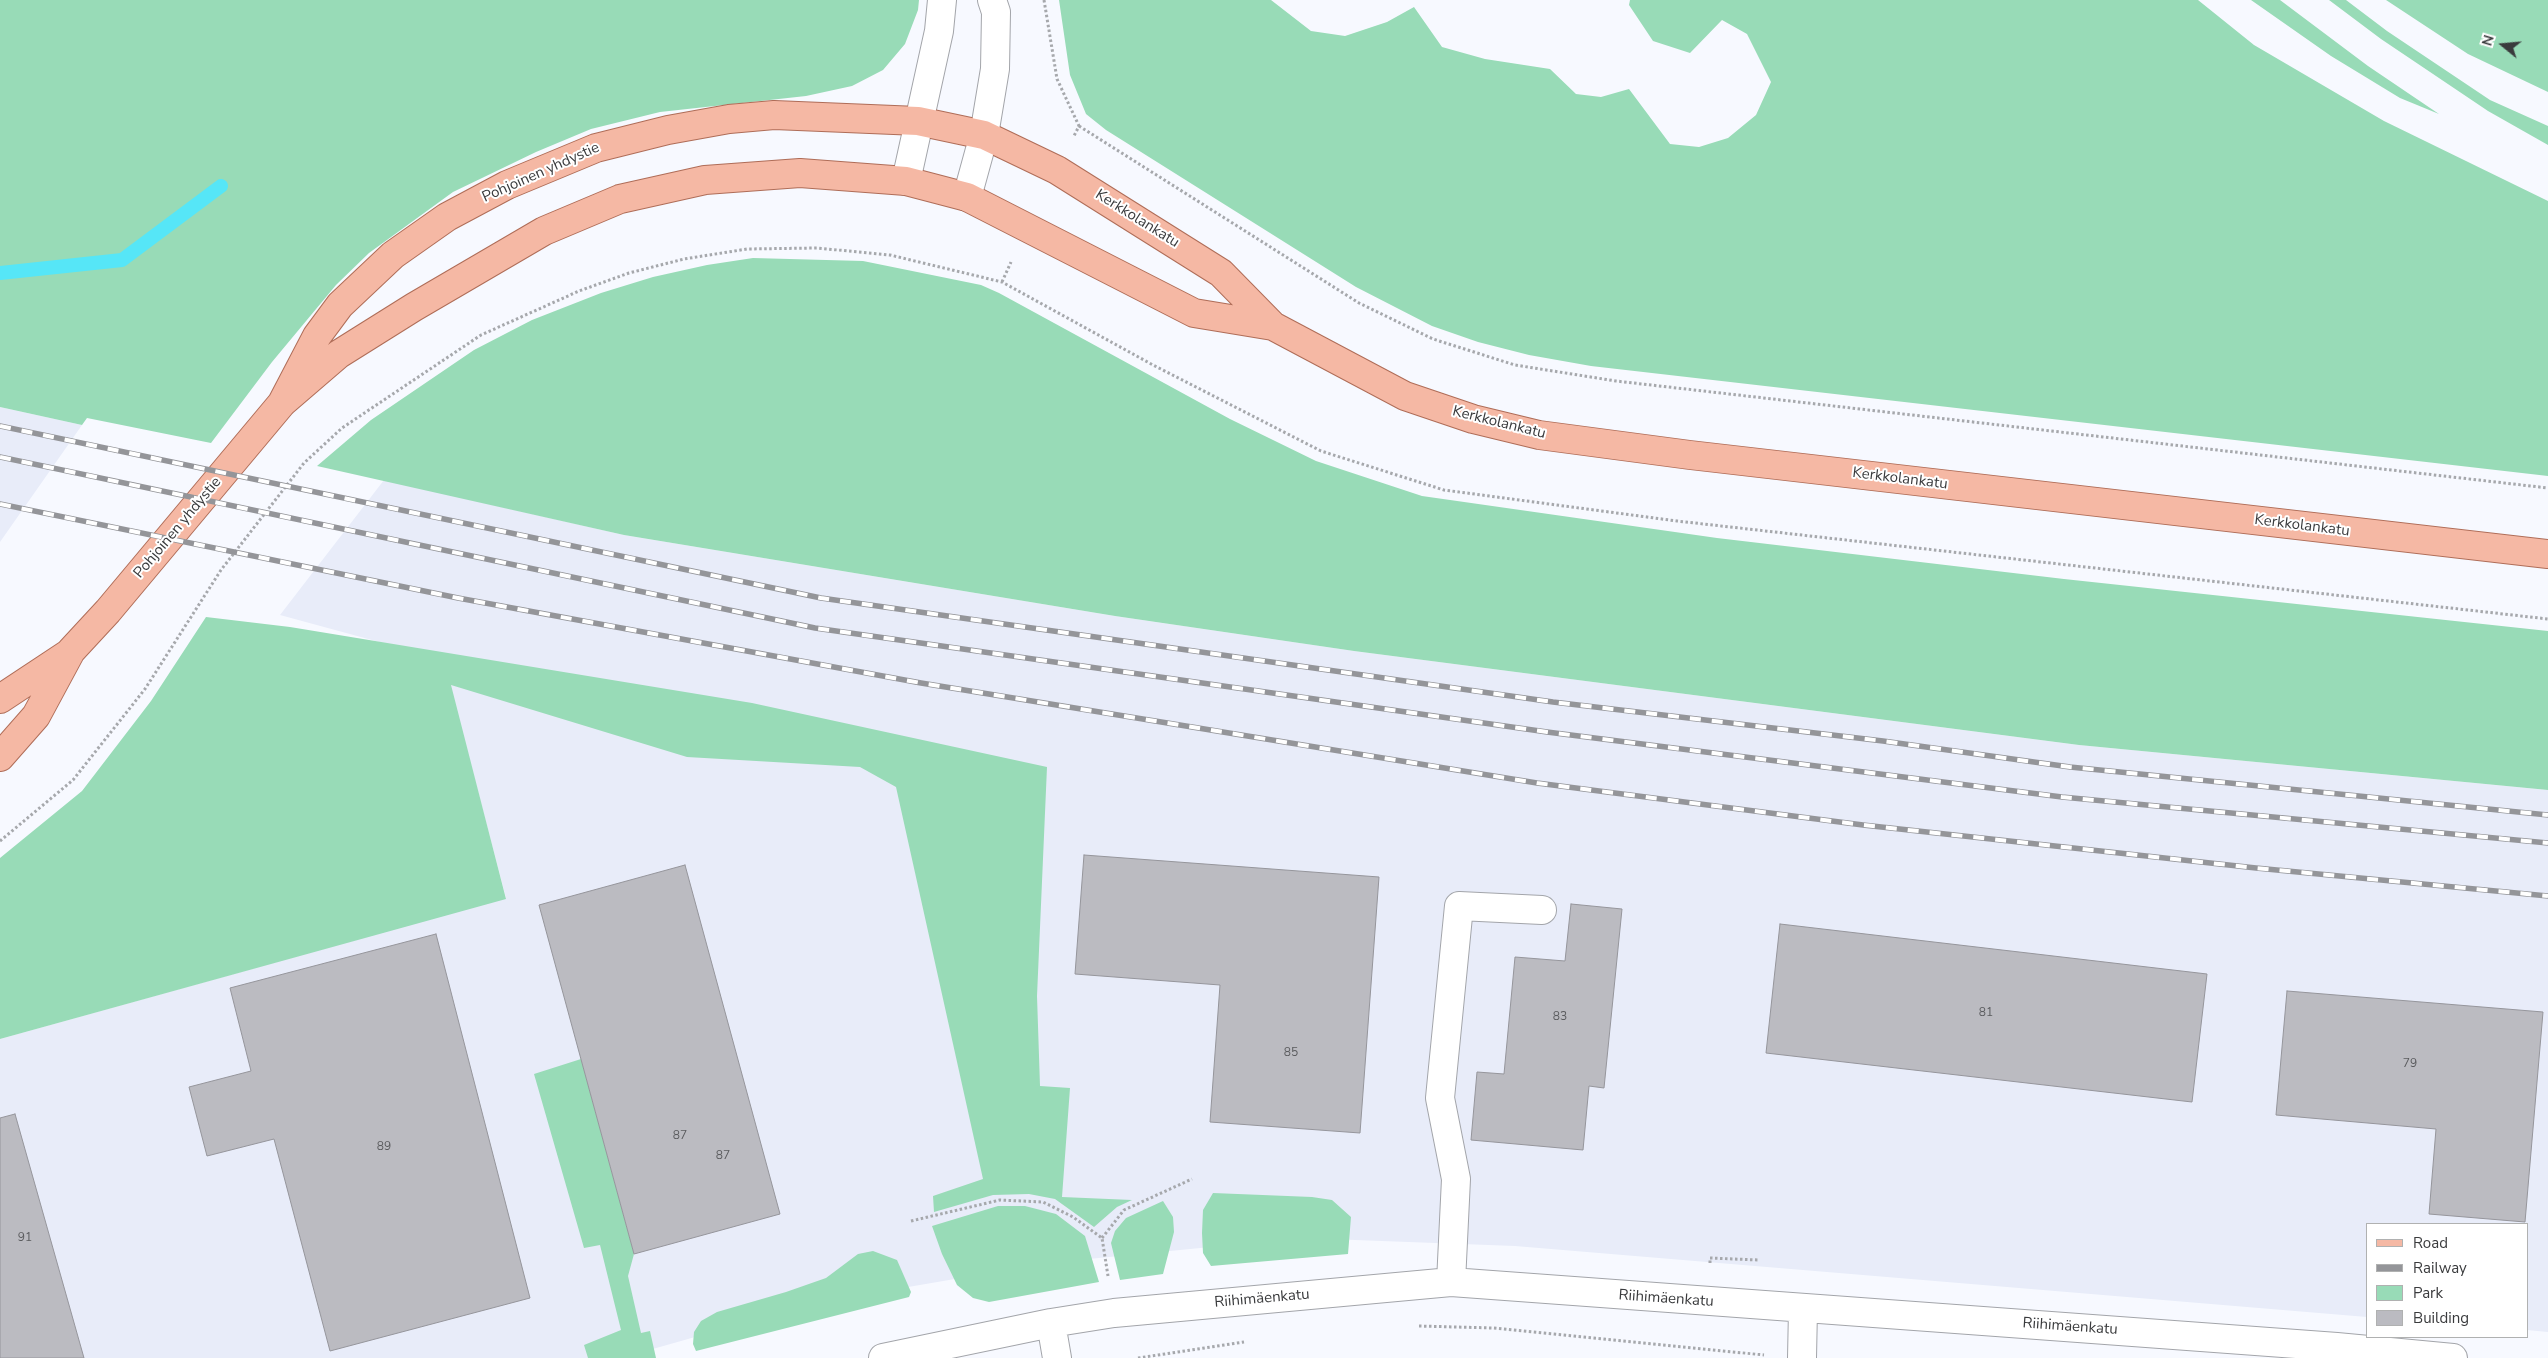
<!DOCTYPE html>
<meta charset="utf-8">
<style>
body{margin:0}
#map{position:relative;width:2548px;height:1358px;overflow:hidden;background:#f7f9ff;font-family:"Nunito Sans",sans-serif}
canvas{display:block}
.legend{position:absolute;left:2366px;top:1223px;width:162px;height:115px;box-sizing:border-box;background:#fff;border:1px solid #b0b1b1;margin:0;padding:6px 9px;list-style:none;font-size:15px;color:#3a3b3d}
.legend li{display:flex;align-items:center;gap:10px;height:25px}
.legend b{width:25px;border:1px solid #b0b1b1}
.north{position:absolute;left:2478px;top:20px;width:50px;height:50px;-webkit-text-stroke:4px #fff;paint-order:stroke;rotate:287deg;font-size:14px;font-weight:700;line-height:20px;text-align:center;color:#3a3b3d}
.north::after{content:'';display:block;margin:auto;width:18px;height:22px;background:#3a3b3d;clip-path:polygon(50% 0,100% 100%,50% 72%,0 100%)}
</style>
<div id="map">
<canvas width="2548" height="1358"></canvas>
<ul class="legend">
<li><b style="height:6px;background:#f5b8a4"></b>Road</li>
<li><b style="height:6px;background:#949599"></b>Railway</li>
<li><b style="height:14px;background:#98dbb7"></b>Park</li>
<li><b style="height:14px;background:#bbbbc1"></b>Building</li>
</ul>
<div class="north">N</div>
</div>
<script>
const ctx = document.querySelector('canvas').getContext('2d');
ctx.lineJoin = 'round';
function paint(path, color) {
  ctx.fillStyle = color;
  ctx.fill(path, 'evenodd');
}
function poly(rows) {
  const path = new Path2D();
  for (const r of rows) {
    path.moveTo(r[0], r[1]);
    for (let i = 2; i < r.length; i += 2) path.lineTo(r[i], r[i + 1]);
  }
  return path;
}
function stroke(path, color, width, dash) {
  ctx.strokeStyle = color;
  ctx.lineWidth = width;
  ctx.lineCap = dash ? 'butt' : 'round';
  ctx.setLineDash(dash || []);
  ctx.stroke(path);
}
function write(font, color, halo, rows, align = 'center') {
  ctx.font = font + ' "Nunito Sans",sans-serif';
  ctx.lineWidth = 4;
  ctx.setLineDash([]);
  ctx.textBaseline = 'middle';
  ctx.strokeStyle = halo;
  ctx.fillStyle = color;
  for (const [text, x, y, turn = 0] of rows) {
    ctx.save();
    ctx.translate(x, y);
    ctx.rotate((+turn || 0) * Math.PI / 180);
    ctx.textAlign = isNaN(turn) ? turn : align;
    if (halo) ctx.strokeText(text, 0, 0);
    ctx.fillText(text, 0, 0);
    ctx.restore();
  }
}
const built = poly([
 [0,407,82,425,0,542],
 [384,480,624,535,1115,616,1354,651,2079,745,2548,790,2548,1332,2527,1330,2527,1224,2367,1224,2367,1317,1515,1246,1302,1238,1048,1263,815,1303,621,1358,0,1358,0,1039,506,898,450,685,438,658,280,615]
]);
const green = poly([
 [0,0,919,0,918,10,905,44,883,70,852,86,806,96,660,112,591,129,536,152,453,192,369,253,336,285,272,362,211,443,87,418,82,425,0,407],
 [1059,0,1271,0,1311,31,1345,36,1387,22,1414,7,1442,47,1485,59,1550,69,1576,94,1601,97,1629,89,1670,144,1699,147,1728,138,1756,115,1771,82,1747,34,1722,20,1690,53,1653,41,1629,5,1630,0,2198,0,2254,45,2384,121,2548,201,2548,476,1591,366,1529,355,1478,342,1432,326,1356,287,1106,130,1086,114,1070,75],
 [2251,0,2280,0,2368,66,2439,114,2400,98,2331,56],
 [2329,0,2346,0,2387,31,2490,100,2548,126,2548,145,2488,111,2381,39],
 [2386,0,2548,0,2548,92,2468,54],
 [753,258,863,261,981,285,999,293,1230,419,1316,461,1422,496,1717,538,2064,579,2548,631,2548,790,2079,745,1354,651,1115,616,624,535,317,466,371,420,474,350,532,320,601,293,653,277,707,265],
 [206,617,290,627,752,703,1047,767,1037,996,1040,1086,1070,1088,1062,1197,1132,1200,1117,1207,1094,1227,1055,1199,1029,1194,993,1195,934,1212,933,1196,983,1179,896,787,860,767,687,757,451,685,506,899,0,1039,0,858,82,791,151,701],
 [581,1059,634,1254,628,1276,641,1333,650,1331,656,1358,588,1358,584,1345,621,1330,600,1245,584,1248,534,1074],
 [1213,1193,1312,1197,1332,1200,1351,1217,1348,1254,1211,1266,1203,1253,1202,1233,1203,1210],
 [1163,1201,1173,1217,1174,1232,1163,1274,1120,1280,1111,1243,1115,1231,1126,1218],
 [998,1206,1025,1206,1056,1214,1085,1236,1099,1282,989,1302,973,1298,957,1285,942,1254,932,1226],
 [873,1251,897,1260,911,1292,909,1297,696,1351,693,1344,694,1332,701,1321,717,1312,786,1292,826,1278,858,1254]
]);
const stream = poly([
 [0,273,122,260,221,186]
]);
const building = poly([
 [1084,855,1379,877,1360,1133,1210,1122,1220,985,1075,974,1084,855],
 [685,865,780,1214,634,1254,539,905,685,865],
 [1571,904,1622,909,1604,1088,1589,1086,1583,1150,1471,1140,1477,1072,1504,1074,1515,957,1565,961,1571,904],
 [1780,924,2207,974,2192,1102,1766,1053,1780,924],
 [436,934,530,1298,330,1351,274,1139,207,1156,189,1087,251,1071,230,988,436,934],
 [2287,991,2543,1012,2525,1222,2429,1214,2436,1129,2276,1115,2287,991],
 [15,1114,84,1358,0,1358,0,1118,15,1114]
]);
const path = poly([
 [1044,0,1057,79,1079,126,1074,136],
 [1079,126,1359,303,1433,339,1515,365,1616,381,2548,488],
 [1002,282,1011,262],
 [0,841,73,780,145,689,221,570,304,463,342,428,481,335,579,291,629,273,684,259,747,249,817,248,890,255,1002,282,1153,365,1321,451,1444,490,1677,521,2548,619],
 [911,1221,1000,1200,1043,1202,1073,1217,1102,1238,1108,1276],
 [1102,1238,1124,1210,1192,1179],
 [1710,1263,1710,1258,1758,1260],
 [1419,1326,1493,1328,1764,1355],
 [1138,1358,1244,1342]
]);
const minor = poly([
 [906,181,939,31,942,0],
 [967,197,984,135,995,69,996,12,992,0],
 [1451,1282,1456,1179,1440,1098,1459,906,1542,910],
 [1051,1323,1057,1358],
 [883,1358,1051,1323,1114,1313,1451,1282,2337,1347,2453,1358],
 [1802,1358,1803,1309]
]);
const major = poly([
 [282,403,317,336,340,305,393,255,447,217,507,185,596,148,668,130,729,119,774,115,918,121,984,135,1057,170,1221,273,1273,326,1405,396,1473,419,1539,435,1690,455,2548,554],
 [0,699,68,654],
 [0,757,36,716,71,651,108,611,282,403,339,354,414,307,544,231,620,199,705,180,800,173,906,181,967,197,1194,313,1273,326]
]);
const rail = poly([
 [0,426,821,598,1553,702,1883,741,2070,767,2548,815],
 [0,457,815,628,1547,732,2062,797,2548,843],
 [0,504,458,598,921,683,1537,783,1863,825,2256,868,2548,896]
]);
const numberNames = [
 ["81",1986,1013],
 ["83",1560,1017],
 ["85",1291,1053],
 ["79",2410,1064],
 ["87",680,1136],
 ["89",384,1147],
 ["87",723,1156],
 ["91",25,1238]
];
const streetNames = [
 ["Pohjoinen yhdystie",541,173,-24],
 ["Kerkkolankatu",1137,219,32],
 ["Kerkkolankatu",1499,423,14],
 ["Kerkkolankatu",1900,479,7],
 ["Kerkkolankatu",2302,526,7],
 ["Pohjoinen yhdystie",178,528,-50],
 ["Riihimäenkatu",1262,1299,-5],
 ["Riihimäenkatu",1666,1299,4],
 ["Riihimäenkatu",2070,1327,4]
];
paint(built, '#e8ecf9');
paint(green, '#98dbb7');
stroke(stream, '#56e6f7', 14);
paint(building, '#bbbbc1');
stroke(building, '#96969c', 1);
stroke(minor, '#a3a5aa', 30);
stroke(major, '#af6d58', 30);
stroke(path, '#a6a8ac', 3, [2.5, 2.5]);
stroke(minor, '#fff', 28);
stroke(major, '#f5b8a4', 28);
stroke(rail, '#949599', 5.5);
stroke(rail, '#fff', 4, [11]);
write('12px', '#5a5b5e', null, numberNames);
write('15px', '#3a3b3d', '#fff', streetNames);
</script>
